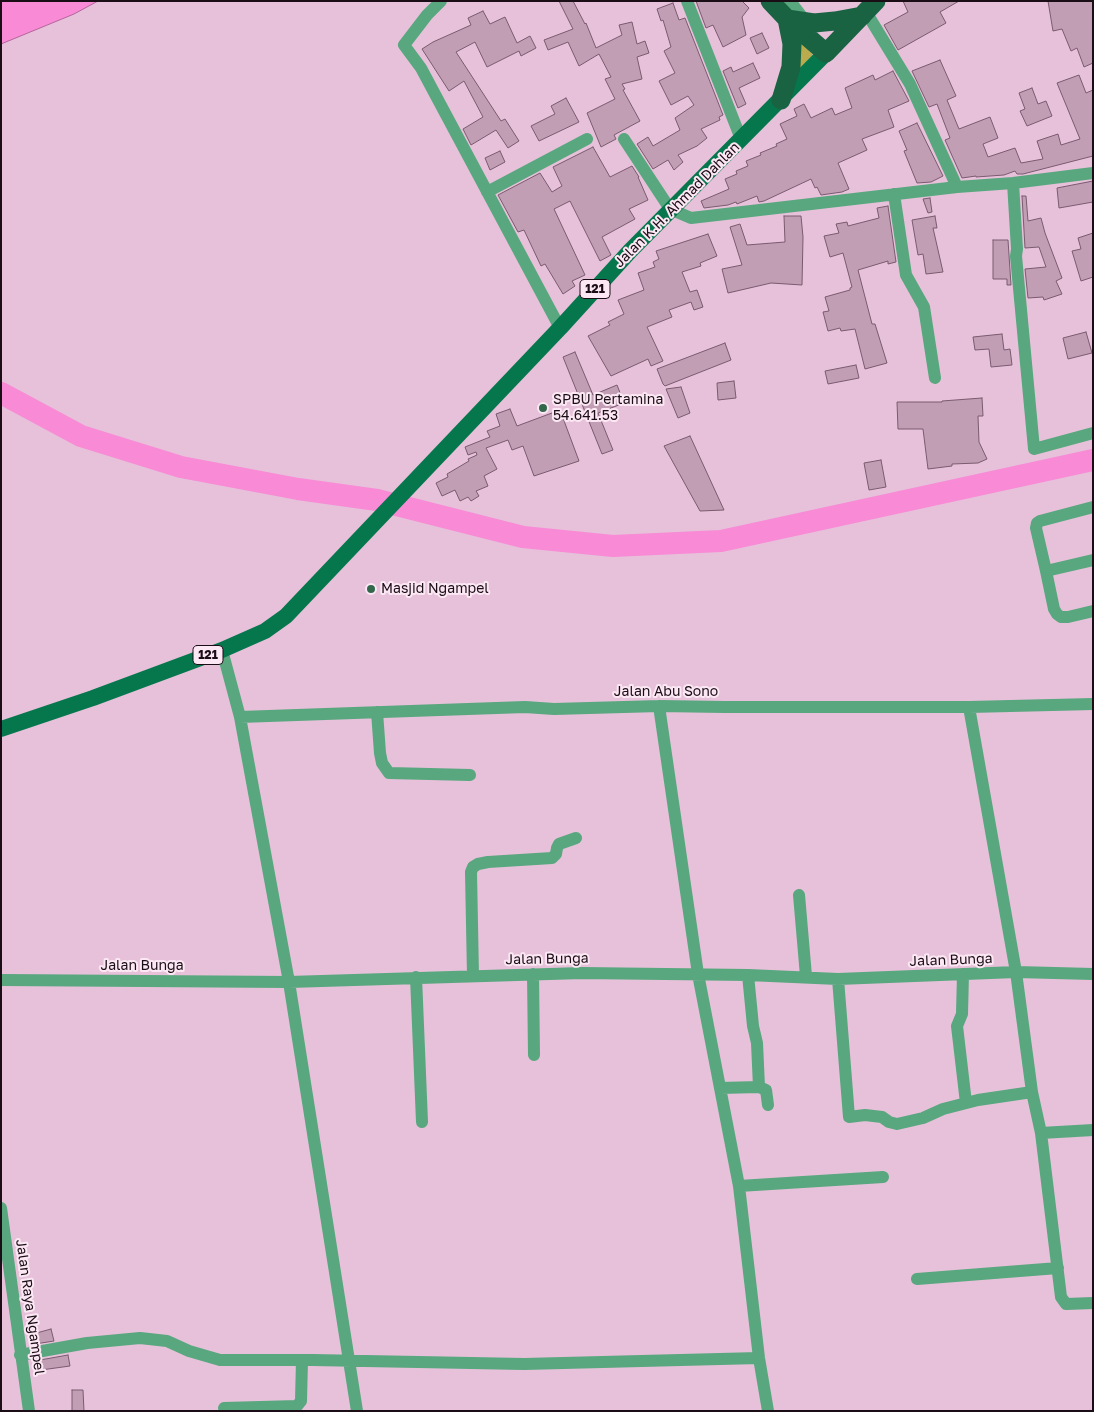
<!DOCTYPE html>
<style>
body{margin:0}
#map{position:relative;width:1094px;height:1412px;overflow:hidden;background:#e6c1d9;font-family:"Golos Text",sans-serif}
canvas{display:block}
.frame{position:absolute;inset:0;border:2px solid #1a0d15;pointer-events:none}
</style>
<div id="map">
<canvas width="1094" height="1412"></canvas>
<div class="frame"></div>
</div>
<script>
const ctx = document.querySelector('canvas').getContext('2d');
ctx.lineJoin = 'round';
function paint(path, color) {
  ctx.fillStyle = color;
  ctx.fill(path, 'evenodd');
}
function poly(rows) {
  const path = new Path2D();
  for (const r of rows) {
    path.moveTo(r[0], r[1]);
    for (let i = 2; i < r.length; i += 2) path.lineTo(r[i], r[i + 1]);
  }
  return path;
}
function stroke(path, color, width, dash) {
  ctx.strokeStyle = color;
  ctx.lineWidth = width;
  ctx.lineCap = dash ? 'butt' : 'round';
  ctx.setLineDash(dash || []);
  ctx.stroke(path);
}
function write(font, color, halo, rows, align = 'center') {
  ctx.font = font + ' "Golos Text",sans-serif';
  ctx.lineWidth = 4;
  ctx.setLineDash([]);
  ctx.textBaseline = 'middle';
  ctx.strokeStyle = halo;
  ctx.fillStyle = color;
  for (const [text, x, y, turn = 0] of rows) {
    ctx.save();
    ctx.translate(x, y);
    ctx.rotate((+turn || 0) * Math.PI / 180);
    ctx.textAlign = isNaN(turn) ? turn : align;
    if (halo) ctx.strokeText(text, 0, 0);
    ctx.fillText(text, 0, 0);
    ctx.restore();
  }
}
const green = poly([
 [797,36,813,55,794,75]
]);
const water = poly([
 [1,1,98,1,74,14,1,44,1,1]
]);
const river = poly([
 [1,393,81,436,181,467,298,489,377,500,523,537,613,546,721,541,1093,460]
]);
const building = poly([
 [559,1,573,1,585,24,586,23,596,48,622,35,619,25,632,22,637,44,645,41,649,53,637,57,642,79,622,84,625,89,623,90,640,121,614,135,616,139,601,147,587,113,615,99,605,79,611,77,599,54,579,66,568,42,548,50,544,40,573,29,559,1],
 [696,1,742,1,749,8,742,17,746,35,723,47,713,25,706,28,696,1],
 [903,1,959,1,940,12,946,23,898,50,884,25,908,12,903,1],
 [1048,1,1093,1,1093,63,1084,67,1077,48,1071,51,1062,29,1053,31,1048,1],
 [673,3,679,20,685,18,723,115,719,117,720,120,701,129,707,138,697,146,678,155,683,162,674,170,668,160,653,169,637,144,648,137,653,146,680,130,675,118,694,105,688,96,671,105,659,81,675,73,664,51,671,47,663,20,661,21,657,9,673,3],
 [483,11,490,24,505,17,517,43,530,36,536,48,521,56,519,51,487,67,475,42,456,52,501,121,505,119,519,141,508,148,496,130,471,145,463,129,483,117,464,81,449,91,422,49,433,42,471,25,468,18,483,11],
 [762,33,769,48,757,54,750,38,762,33],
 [940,60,956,96,947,100,959,129,990,117,998,138,983,144,988,157,1015,148,1021,163,1043,159,1037,141,1058,134,1061,145,1080,139,1057,83,1079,75,1086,93,1093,90,1093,156,1023,174,1017,174,1015,171,1004,175,976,177,976,176,962,178,945,140,950,138,937,104,929,107,912,71,940,60],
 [753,63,760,78,739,88,746,104,738,108,723,71,731,67,733,72,753,63],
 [893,71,909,101,888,110,894,127,862,139,867,150,838,163,849,189,842,192,821,195,817,187,815,188,811,179,764,201,759,202,757,196,737,204,736,202,728,205,704,208,701,201,729,189,725,179,737,174,736,171,748,166,746,161,761,155,760,153,777,146,776,144,787,139,780,124,797,116,794,109,804,104,811,118,832,108,835,115,852,108,845,88,873,75,875,80,893,71],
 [1032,88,1038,104,1046,101,1052,116,1027,126,1020,111,1025,109,1019,93,1032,88],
 [566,98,579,122,539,141,531,126,555,114,551,106,566,98],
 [917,123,943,176,931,182,917,183,904,151,907,150,899,131,917,123],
 [593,147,610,177,632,166,639,177,638,177,648,200,629,209,635,219,602,237,611,255,600,261,570,201,554,209,585,275,572,281,575,286,563,294,545,264,541,266,524,230,518,232,498,195,540,173,552,192,562,186,553,167,593,147],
 [500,151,505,162,490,170,485,158,500,151],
 [1093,181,1093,202,1059,208,1057,188,1093,181],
 [1022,196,1026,196,1028,221,1041,218,1045,233,1062,278,1056,281,1062,294,1044,300,1043,297,1028,298,1025,269,1046,267,1039,247,1025,248,1022,196],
 [930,198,932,212,928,213,923,199,930,198],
 [888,206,896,262,888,264,888,261,858,270,872,324,875,324,887,363,865,369,855,329,841,331,840,328,828,331,823,312,829,311,825,297,850,290,850,288,852,287,843,253,830,257,824,236,839,233,836,224,847,222,848,226,879,218,877,208,888,206],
 [784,216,801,216,803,237,802,285,771,283,728,293,722,269,742,265,730,227,740,224,747,245,785,242,784,216],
 [935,216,937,228,933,228,943,272,926,274,923,254,918,255,912,220,935,216],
 [1093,233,1093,277,1081,281,1072,251,1081,249,1078,238,1093,233],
 [708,234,717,256,700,263,701,266,682,272,690,292,697,290,703,307,694,310,691,302,669,310,672,317,647,327,663,361,651,366,648,359,611,376,588,336,610,325,608,322,624,314,618,300,644,290,638,273,655,267,653,262,659,259,656,251,708,234],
 [993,240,1008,240,1011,285,1007,285,1007,279,993,279,993,240],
 [1086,332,1092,353,1068,359,1063,338,1086,332],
 [1002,334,1004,350,1010,349,1012,365,991,367,989,349,975,350,973,337,1002,334],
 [725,343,731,360,665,386,663,384,657,369,725,343],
 [575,352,593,395,617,385,624,403,598,413,613,450,602,454,563,357,575,352],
 [856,365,859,378,828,384,825,371,856,365],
 [734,381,736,398,718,400,717,383,734,381],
 [681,387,690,413,678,418,666,389,681,387],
 [982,398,983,416,978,416,979,442,987,459,978,463,952,464,952,466,928,469,923,429,898,429,897,402,942,402,942,401,982,398],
 [510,409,517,426,560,410,579,461,534,476,523,446,512,450,508,440,486,448,497,469,484,476,488,486,476,491,479,496,471,501,468,497,460,501,455,490,442,496,436,483,448,477,447,474,469,461,468,459,477,455,476,452,468,455,465,447,490,437,487,431,500,426,496,414,510,409],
 [690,436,724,510,700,511,664,446,690,436],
 [881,460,886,487,869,490,864,463,881,460],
 [51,1329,54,1341,35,1344,33,1334,51,1329],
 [68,1355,70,1366,41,1370,40,1360,68,1355],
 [72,1390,83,1390,84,1411,72,1411,72,1390]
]);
const minor = poly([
 [441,1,427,15,404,45,421,68,560,328],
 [687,1,741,139],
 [790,1,806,22],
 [866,12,910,84,957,187],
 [624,139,670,209,691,218,957,187,1013,183,1093,173],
 [1013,183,1017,249,1016,256,1034,449,1093,433],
 [487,192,587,139],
 [894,194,906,275,924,307,935,378],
 [1093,507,1040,521,1037,523,1036,528,1046,571,1093,560],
 [1046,571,1054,609,1057,614,1061,617,1068,617,1093,611],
 [222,650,240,717,289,982,357,1411],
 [659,706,698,974,739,1186,759,1358,768,1411],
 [969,707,1016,972,1032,1092,1041,1133,1061,1297,1066,1304,1093,1303],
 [377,712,380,753,382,763,389,773,470,775],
 [240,717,525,707,554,709,659,706,725,707,969,707,1093,704],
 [799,895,806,976],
 [533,974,534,1055],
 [963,974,962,1014,957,1026,966,1103],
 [748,975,753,1026,757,1043,759,1087],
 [473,976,471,872,473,867,478,864,488,862,552,858,556,854,557,848,559,844,576,838],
 [416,977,422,1122],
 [838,979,849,1117,865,1115,882,1117,889,1122,897,1124,923,1118,943,1109,978,1100,1032,1092],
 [1,980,289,982,582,973,748,975,838,979,1016,972,1093,974],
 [720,1088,759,1087,766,1090,768,1105],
 [1041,1133,1093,1130],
 [739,1186,883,1177],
 [1,1208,29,1411],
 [917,1279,1058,1268],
 [20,1355,87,1343,140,1338,167,1341,189,1351,220,1360,312,1360,524,1364,759,1358],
 [224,1408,297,1406,301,1401,302,1360]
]);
const major = poly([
 [1,729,93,698,222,650,265,631,286,616,560,328,630,251,826,53]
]);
const highway = poly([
 [770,1,787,19,826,53,876,1],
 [787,19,814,23,835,21,862,16],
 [781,100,791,67,792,44,787,19]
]);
const markers = [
 [543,408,5,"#32674c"],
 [371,589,5,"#32674c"]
];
const shields = [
 [595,289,30],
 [208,655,30]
];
const shieldNames = [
 ["121",595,289],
 ["121",208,655]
];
const streetNames = [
 ["Jalan K.H. Ahmad Dahlan",677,205,-45],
 ["Jalan Abu Sono",666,692],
 ["Jalan Bunga",547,959,-1],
 ["Jalan Bunga",951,960,-2],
 ["Jalan Bunga",142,966],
 ["Jalan Raya Ngampel",30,1307,82]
];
const poiNames = [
 ["SPBU Pertamina",553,400],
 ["54.641.53",553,416],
 ["Masjid Ngampel",381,589]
];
paint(green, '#baab4f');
paint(water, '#f88ad6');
stroke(water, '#b5649c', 1);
stroke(river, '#f88ad6', 22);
paint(building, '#c29eb5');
stroke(building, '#7a5a6f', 1);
stroke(minor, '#58a77f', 12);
stroke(major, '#06774d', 16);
stroke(highway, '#196242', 19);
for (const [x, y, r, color] of markers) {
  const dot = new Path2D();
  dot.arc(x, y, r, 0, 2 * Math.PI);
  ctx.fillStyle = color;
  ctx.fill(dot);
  stroke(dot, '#fce8f4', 2);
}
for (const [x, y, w] of shields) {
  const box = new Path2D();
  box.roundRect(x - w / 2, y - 9.5, w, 19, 4);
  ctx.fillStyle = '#fce8f4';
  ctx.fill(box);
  stroke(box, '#1a0d15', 1);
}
write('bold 12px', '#1a0d15', null, shieldNames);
write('14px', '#1a0d15', '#fce8f4', streetNames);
write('14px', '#1a0d15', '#fce8f4', poiNames, 'left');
</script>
